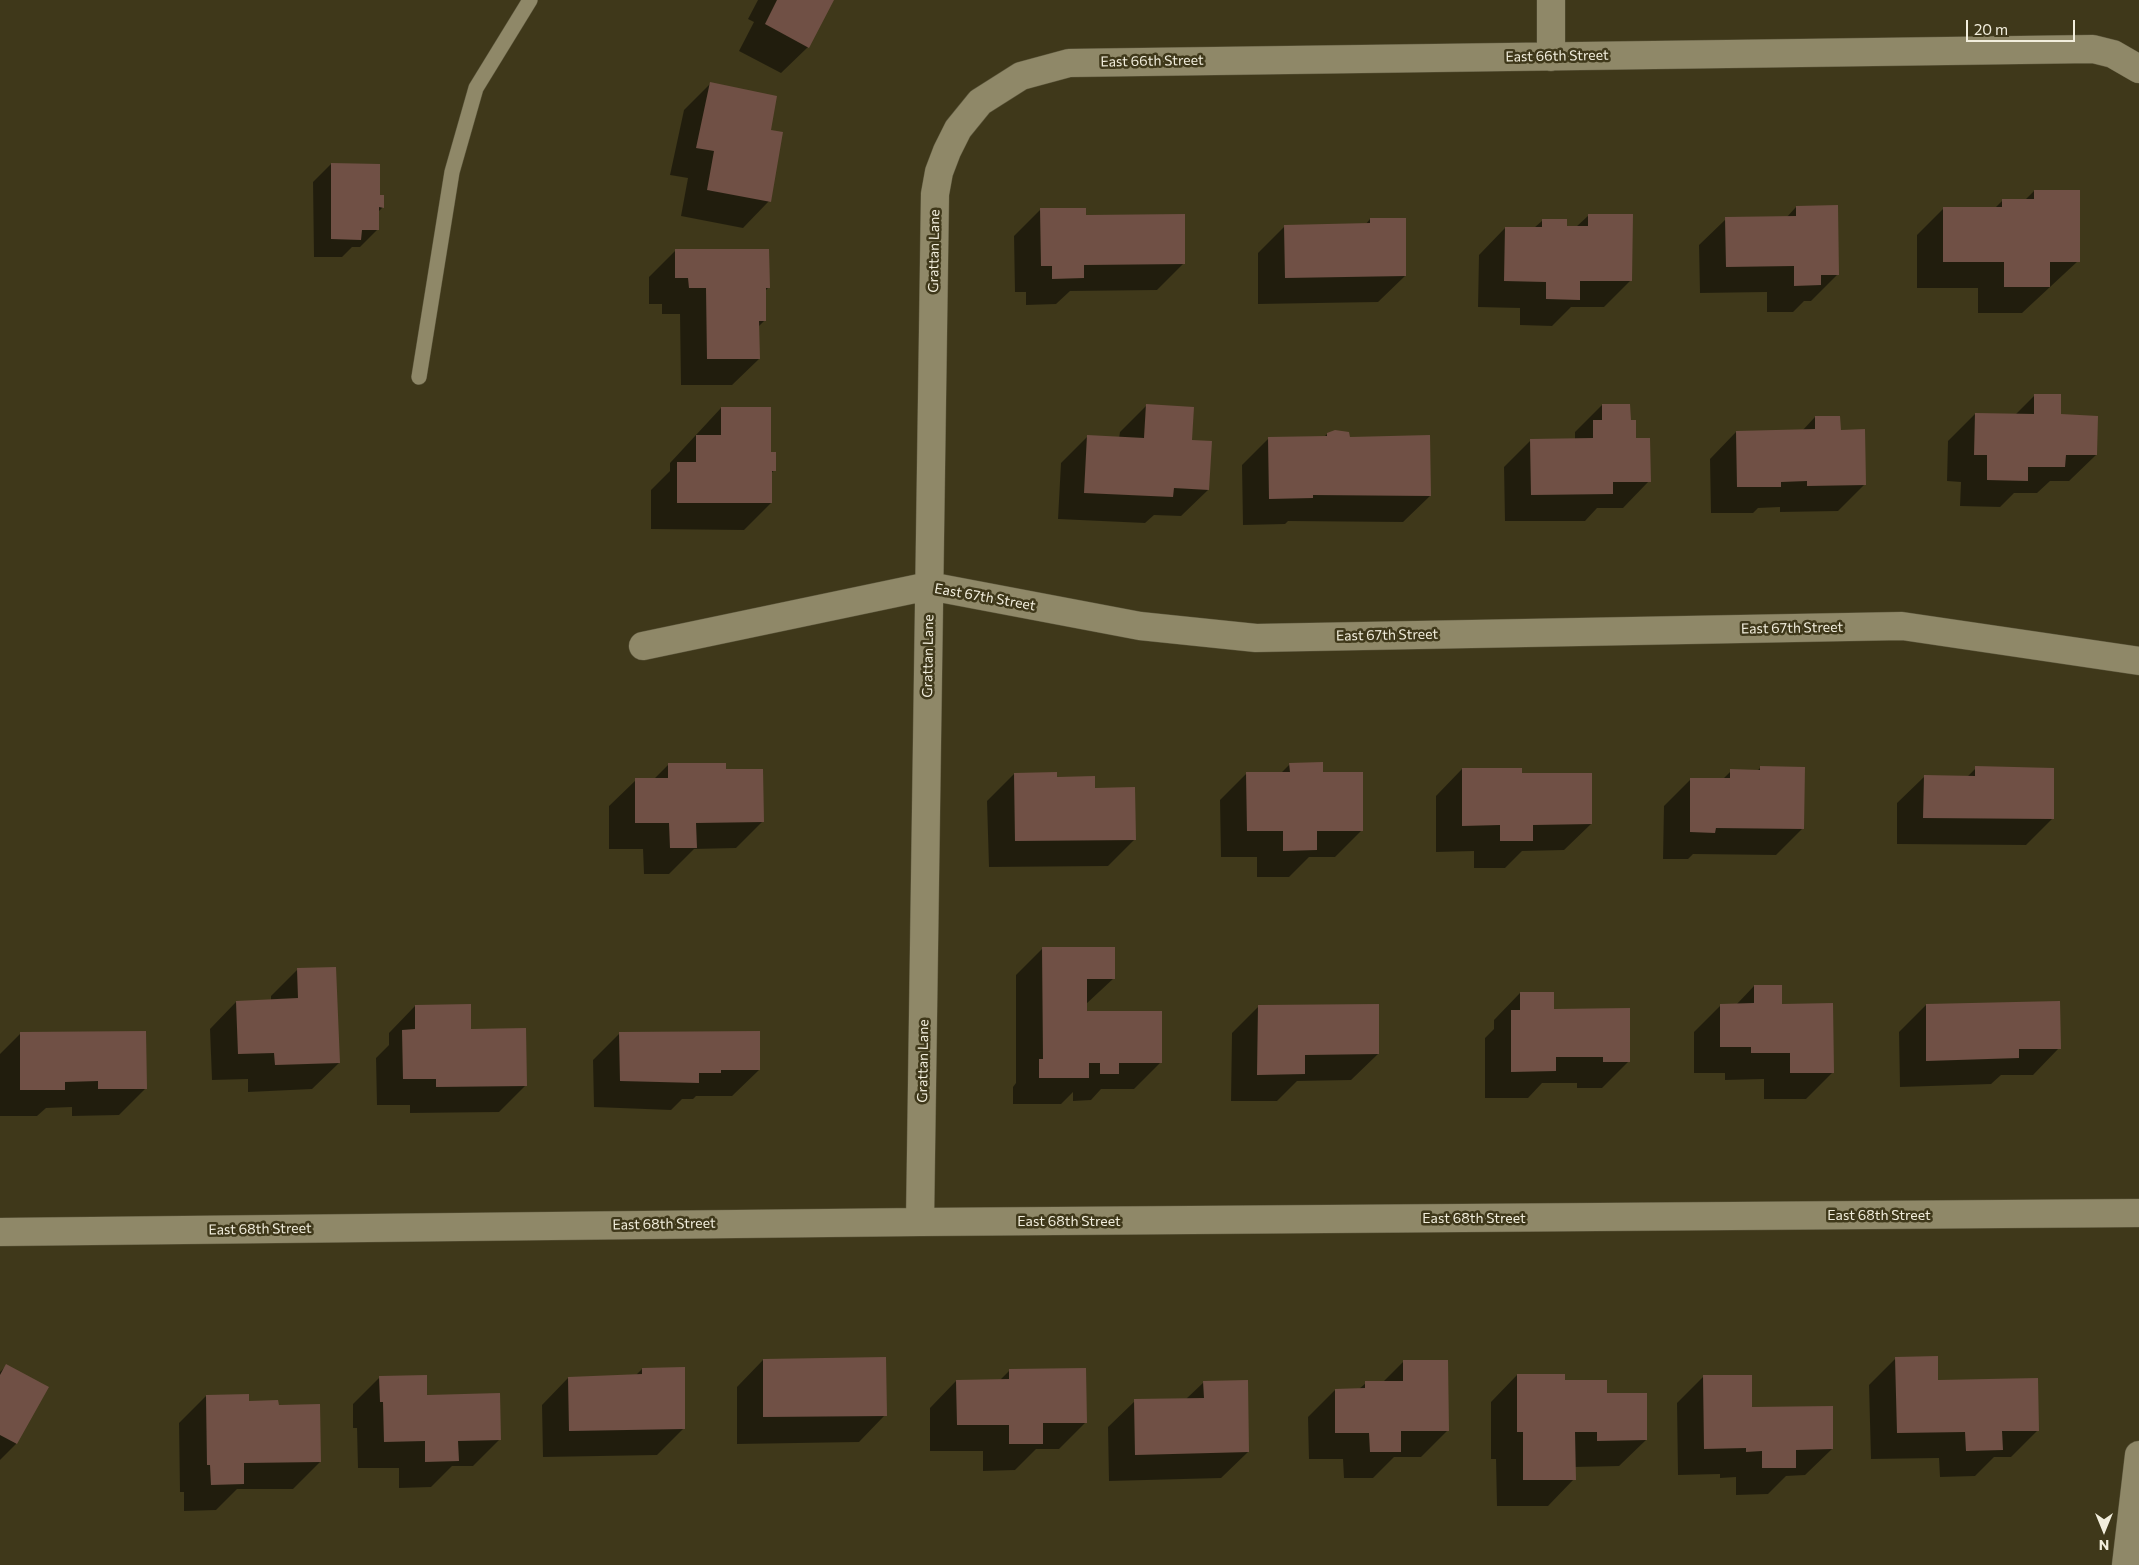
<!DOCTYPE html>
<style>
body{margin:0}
#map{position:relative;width:2139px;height:1565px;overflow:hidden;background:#3f381a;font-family:Commissioner,sans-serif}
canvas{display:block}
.north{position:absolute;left:2079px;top:1505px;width:50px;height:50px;-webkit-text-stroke:4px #3f381a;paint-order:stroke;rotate:180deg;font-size:14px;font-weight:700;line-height:20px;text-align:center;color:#f2eedd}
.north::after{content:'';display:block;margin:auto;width:18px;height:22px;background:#f2eedd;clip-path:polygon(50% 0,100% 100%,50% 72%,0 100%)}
.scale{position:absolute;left:1966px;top:20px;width:109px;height:22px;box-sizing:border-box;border:2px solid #f2eedd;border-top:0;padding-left:6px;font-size:15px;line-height:18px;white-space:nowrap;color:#f2eedd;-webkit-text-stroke:4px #3f381a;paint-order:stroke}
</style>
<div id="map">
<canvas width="2139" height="1565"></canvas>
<div class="north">N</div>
<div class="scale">20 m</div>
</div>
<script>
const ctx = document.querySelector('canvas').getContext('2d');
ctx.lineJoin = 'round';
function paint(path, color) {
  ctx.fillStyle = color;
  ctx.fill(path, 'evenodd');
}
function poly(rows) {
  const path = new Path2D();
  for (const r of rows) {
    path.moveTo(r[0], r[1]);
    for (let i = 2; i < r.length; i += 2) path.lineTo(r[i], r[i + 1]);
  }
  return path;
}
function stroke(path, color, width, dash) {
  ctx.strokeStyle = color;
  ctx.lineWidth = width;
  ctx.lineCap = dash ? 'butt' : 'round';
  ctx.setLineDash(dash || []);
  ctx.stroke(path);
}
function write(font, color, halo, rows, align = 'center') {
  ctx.font = font + ' Commissioner,sans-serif';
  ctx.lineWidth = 5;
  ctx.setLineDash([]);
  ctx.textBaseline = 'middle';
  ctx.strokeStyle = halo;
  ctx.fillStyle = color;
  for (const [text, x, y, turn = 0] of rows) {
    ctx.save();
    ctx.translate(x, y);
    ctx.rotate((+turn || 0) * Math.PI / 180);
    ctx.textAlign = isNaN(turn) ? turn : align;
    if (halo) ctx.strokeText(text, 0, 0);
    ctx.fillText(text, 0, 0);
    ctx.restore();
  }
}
const shadow = poly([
 [758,0,833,0,808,47,781,73,739,51,754,22,748,19],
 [711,83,770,131,769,201,743,228,681,216,688,178,670,175,684,110],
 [331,164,378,196,383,207,378,212,377,230,360,247,352,247,342,257,314,257,313,182],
 [2034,191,2078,261,2022,313,1978,313,1978,288,1917,288,1917,235,1944,208,1995,208,2003,200,2025,200],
 [1796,207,1838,274,1811,301,1804,301,1793,312,1767,312,1767,292,1700,293,1699,245,1726,219,1786,218],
 [1040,210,1085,216,1184,263,1157,290,1070,291,1056,304,1026,305,1026,292,1015,292,1014,236],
 [1589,215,1631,280,1604,307,1571,307,1552,326,1520,325,1520,308,1478,307,1479,255,1505,228,1534,228,1543,220,1566,227,1576,227],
 [1370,219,1405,276,1378,302,1258,304,1258,253,1285,226,1365,225],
 [675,251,768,288,765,291,765,320,758,327,759,359,732,385,681,385,680,314,662,314,662,304,649,304,649,277],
 [2035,395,2059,416,2096,455,2069,481,2050,481,2037,493,2014,493,2000,507,1960,506,1961,482,1947,481,1948,441,1975,414,2015,415],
 [1602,405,1630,421,1649,481,1623,508,1597,508,1585,521,1505,521,1504,467,1531,440,1575,439,1575,432],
 [1146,406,1190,441,1208,490,1181,516,1154,515,1145,523,1058,519,1061,463,1088,436,1119,438,1120,432],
 [721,408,770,453,774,470,771,474,771,503,744,530,651,529,651,490,670,471,670,463],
 [1815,417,1840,431,1865,484,1838,511,1780,512,1780,507,1758,508,1753,513,1711,513,1710,459,1736,432,1802,431],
 [1327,434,1349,438,1430,496,1403,522,1288,521,1285,524,1243,525,1242,465,1269,438,1324,437],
 [1290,764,1322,773,1362,830,1335,857,1309,857,1289,877,1257,877,1257,857,1221,857,1220,800,1247,773,1281,773],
 [668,765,725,771,762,822,736,848,694,849,669,874,644,874,643,849,609,849,609,806,636,780,653,780],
 [1760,768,1803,828,1776,855,1693,854,1688,859,1663,859,1664,806,1691,779,1722,780,1731,771,1757,771],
 [1976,768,2052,819,2026,845,1897,844,1897,803,1924,777,1967,777],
 [1462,769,1520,774,1591,824,1564,850,1522,851,1505,868,1474,868,1474,851,1436,852,1436,796],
 [1014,774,1056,778,1094,789,1134,840,1108,866,989,867,987,801],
 [1043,948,1114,978,1085,1005,1085,1012,1160,1063,1134,1089,1101,1089,1091,1100,1073,1101,1073,1092,1061,1104,1013,1104,1013,1087,1016,1083,1016,975],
 [298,969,339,1063,312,1089,248,1092,248,1079,212,1080,210,1029,236,1002,271,1000,271,996],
 [1754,986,1780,1005,1833,1072,1806,1099,1764,1099,1764,1079,1725,1080,1725,1073,1694,1073,1694,1032,1721,1005,1736,1005],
 [1520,993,1553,1010,1629,1061,1602,1088,1577,1088,1577,1083,1542,1083,1528,1098,1485,1098,1485,1038,1494,1029,1494,1020],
 [1926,1005,2059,1048,2033,1075,2001,1075,1991,1084,1900,1087,1899,1032],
 [415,1006,470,1030,526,1085,499,1112,410,1113,410,1105,377,1105,376,1058,389,1045,389,1033],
 [1259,1006,1378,1054,1351,1080,1297,1081,1277,1101,1231,1101,1232,1033],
 [21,1033,146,1088,119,1115,72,1116,72,1107,46,1108,37,1116,0,1116,0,1054],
 [620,1033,759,1070,732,1096,696,1096,693,1099,682,1099,671,1110,594,1107,593,1060],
 [1896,1358,1937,1381,2038,1430,2011,1457,1994,1457,1975,1476,1940,1477,1939,1458,1871,1459,1869,1385],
 [763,1360,885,1415,859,1442,737,1444,737,1387],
 [1404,1361,1448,1430,1421,1457,1394,1457,1373,1478,1344,1478,1343,1459,1309,1459,1308,1417,1335,1390,1359,1389,1366,1383,1382,1383],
 [6,1366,47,1388,16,1444,0,1460,0,1372],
 [642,1369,684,1428,657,1455,543,1457,542,1405,568,1378,635,1376],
 [1009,1371,1086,1422,1059,1449,1036,1449,1015,1470,983,1471,983,1451,930,1451,930,1408,956,1381,1000,1380],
 [1517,1375,1564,1381,1605,1395,1646,1440,1619,1466,1574,1467,1574,1479,1548,1506,1497,1506,1496,1459,1491,1459,1491,1402],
 [380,1377,426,1396,500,1439,473,1466,452,1466,431,1487,399,1488,399,1468,358,1468,357,1428,353,1428,353,1404],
 [1703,1377,1751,1408,1832,1449,1805,1475,1786,1476,1768,1494,1736,1495,1736,1477,1720,1478,1720,1474,1678,1475,1677,1403],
 [1204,1382,1248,1452,1221,1478,1109,1481,1108,1427,1135,1401,1186,1399],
 [206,1396,247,1402,320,1462,293,1489,237,1489,216,1510,184,1511,184,1492,180,1492,179,1423]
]);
const building = poly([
 [777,0,834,0,809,48,765,24],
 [710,82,777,96,771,130,783,132,771,202,707,190,714,151,696,148],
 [331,163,380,164,380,195,384,195,384,208,379,207,379,230,362,230,361,240,331,239],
 [2034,190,2080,190,2080,262,2050,262,2050,287,2004,287,2004,262,1943,262,1943,207,2002,207,2002,199,2034,199],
 [1838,205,1839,275,1821,275,1821,285,1794,286,1794,266,1726,267,1725,217,1796,216,1796,206],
 [1040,208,1086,208,1086,215,1185,214,1185,264,1084,265,1084,278,1052,279,1052,266,1041,266],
 [1588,214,1633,214,1632,281,1580,281,1580,300,1546,299,1546,282,1504,281,1505,227,1542,227,1542,219,1567,219,1567,226,1588,226],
 [1370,218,1406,218,1406,276,1285,278,1284,225,1370,223],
 [675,249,769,249,770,288,766,288,766,321,759,321,760,359,707,359,706,288,689,288,688,278,675,278],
 [2034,394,2061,394,2061,414,2098,416,2097,455,2066,455,2065,467,2028,467,2028,481,1987,480,1987,455,1974,455,1975,413,2034,414],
 [1146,404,1194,407,1192,440,1212,441,1209,490,1174,488,1173,497,1084,493,1087,435,1144,438],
 [1602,404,1630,404,1631,420,1636,420,1636,438,1650,438,1651,482,1613,482,1613,494,1531,495,1530,439,1593,438,1593,420,1602,420],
 [721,407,771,407,771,452,776,452,776,471,772,471,772,503,677,503,677,462,696,462,696,435,721,435],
 [1815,416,1840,416,1841,430,1865,429,1866,485,1807,486,1807,481,1781,482,1781,487,1737,487,1736,431,1815,429],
 [1335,430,1349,432,1350,437,1430,435,1431,496,1313,495,1313,498,1269,499,1268,437,1327,436,1327,433],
 [1323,762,1323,772,1363,772,1363,831,1317,831,1317,850,1283,851,1283,831,1247,831,1246,772,1290,772,1289,763],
 [668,763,726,763,726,769,763,769,764,822,696,823,697,848,670,848,669,823,635,823,635,778,668,778],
 [1760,766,1805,767,1804,829,1716,828,1715,833,1690,832,1690,778,1730,778,1730,769,1760,770],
 [1975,766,2054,768,2054,819,1923,818,1924,775,1975,776],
 [1462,768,1522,768,1522,773,1592,773,1592,824,1533,825,1533,841,1500,841,1500,825,1462,826],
 [1057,772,1057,777,1095,776,1095,788,1135,787,1136,840,1015,841,1014,773],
 [1042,947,1115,947,1115,979,1087,979,1087,1011,1162,1011,1162,1063,1119,1063,1119,1074,1100,1074,1100,1063,1089,1063,1089,1078,1039,1078,1039,1059,1043,1059],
 [336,967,340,1063,275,1065,274,1053,238,1054,236,1001,298,998,297,968],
 [1754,985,1782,985,1782,1004,1833,1003,1834,1073,1790,1073,1790,1053,1751,1053,1751,1047,1720,1047,1720,1004,1754,1003],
 [1520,992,1554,992,1554,1009,1630,1008,1630,1062,1603,1062,1603,1057,1556,1057,1556,1071,1511,1072,1511,1010,1520,1010],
 [2060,1001,2061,1049,2019,1049,2019,1058,1926,1061,1926,1004],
 [471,1004,471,1029,526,1028,527,1086,436,1087,436,1079,403,1079,402,1030,415,1029,415,1005],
 [1379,1004,1379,1054,1305,1055,1305,1074,1257,1075,1258,1005],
 [146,1031,147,1089,98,1089,98,1081,65,1082,65,1090,20,1090,20,1032],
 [760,1031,760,1070,721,1070,721,1073,699,1073,699,1083,620,1081,619,1032],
 [1938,1356,1938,1380,2038,1378,2039,1431,2002,1431,2003,1450,1966,1451,1965,1432,1897,1433,1895,1357],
 [886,1357,887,1416,763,1417,763,1359],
 [1403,1360,1448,1360,1449,1431,1401,1431,1401,1452,1370,1452,1369,1433,1335,1433,1335,1389,1365,1388,1365,1381,1403,1381],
 [6,1364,49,1387,17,1444,0,1435,0,1375],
 [685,1367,685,1429,569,1431,568,1377,642,1374,642,1368],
 [1086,1368,1087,1423,1043,1423,1043,1444,1009,1444,1009,1425,957,1425,956,1380,1009,1379,1009,1369],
 [1517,1374,1565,1374,1565,1380,1607,1380,1607,1393,1647,1393,1647,1440,1597,1441,1597,1432,1575,1432,1576,1480,1523,1480,1523,1432,1517,1432],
 [427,1375,427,1395,500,1393,501,1440,458,1441,459,1461,425,1462,425,1441,384,1442,383,1402,380,1402,379,1376],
 [1703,1375,1752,1375,1752,1407,1833,1406,1833,1449,1796,1450,1796,1468,1762,1468,1762,1451,1746,1452,1746,1448,1704,1449],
 [1248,1380,1249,1452,1135,1455,1134,1399,1204,1398,1203,1381],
 [249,1394,249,1401,278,1400,279,1405,320,1404,321,1462,244,1463,244,1484,211,1485,210,1465,207,1465,206,1395]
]);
const service = poly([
 [419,377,452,172,476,88,530,0]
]);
const minor = poly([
 [1551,0,1551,57],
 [643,646,929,586,1140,626,1256,638,1902,626,2139,661],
 [920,1222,935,194,939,172,947,151,958,129,980,102,1021,76,1069,63,2093,49,2113,54,2139,69],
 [0,1232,920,1222,2139,1213],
 [2126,1565,2139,1455]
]);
const streetNames = [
 ["East 66th Street",1557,56,-1],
 ["East 66th Street",1152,61,-1],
 ["Grattan Lane",934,251,-89],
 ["East 67th Street",985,597,10],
 ["East 67th Street",1792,628,-1],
 ["East 67th Street",1387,635,-1],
 ["Grattan Lane",928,656,-89],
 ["Grattan Lane",923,1061,-89],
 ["East 68th Street",1879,1215],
 ["East 68th Street",1474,1218],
 ["East 68th Street",1069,1221],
 ["East 68th Street",664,1224,-1],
 ["East 68th Street",260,1229,-1]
];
paint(shadow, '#0007');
paint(building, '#705045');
stroke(service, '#5b553b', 16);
stroke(minor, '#5b553b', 29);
stroke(service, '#8f8868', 15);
stroke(minor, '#8f8868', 28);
write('14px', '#f2eedd', '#3f381a', streetNames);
</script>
